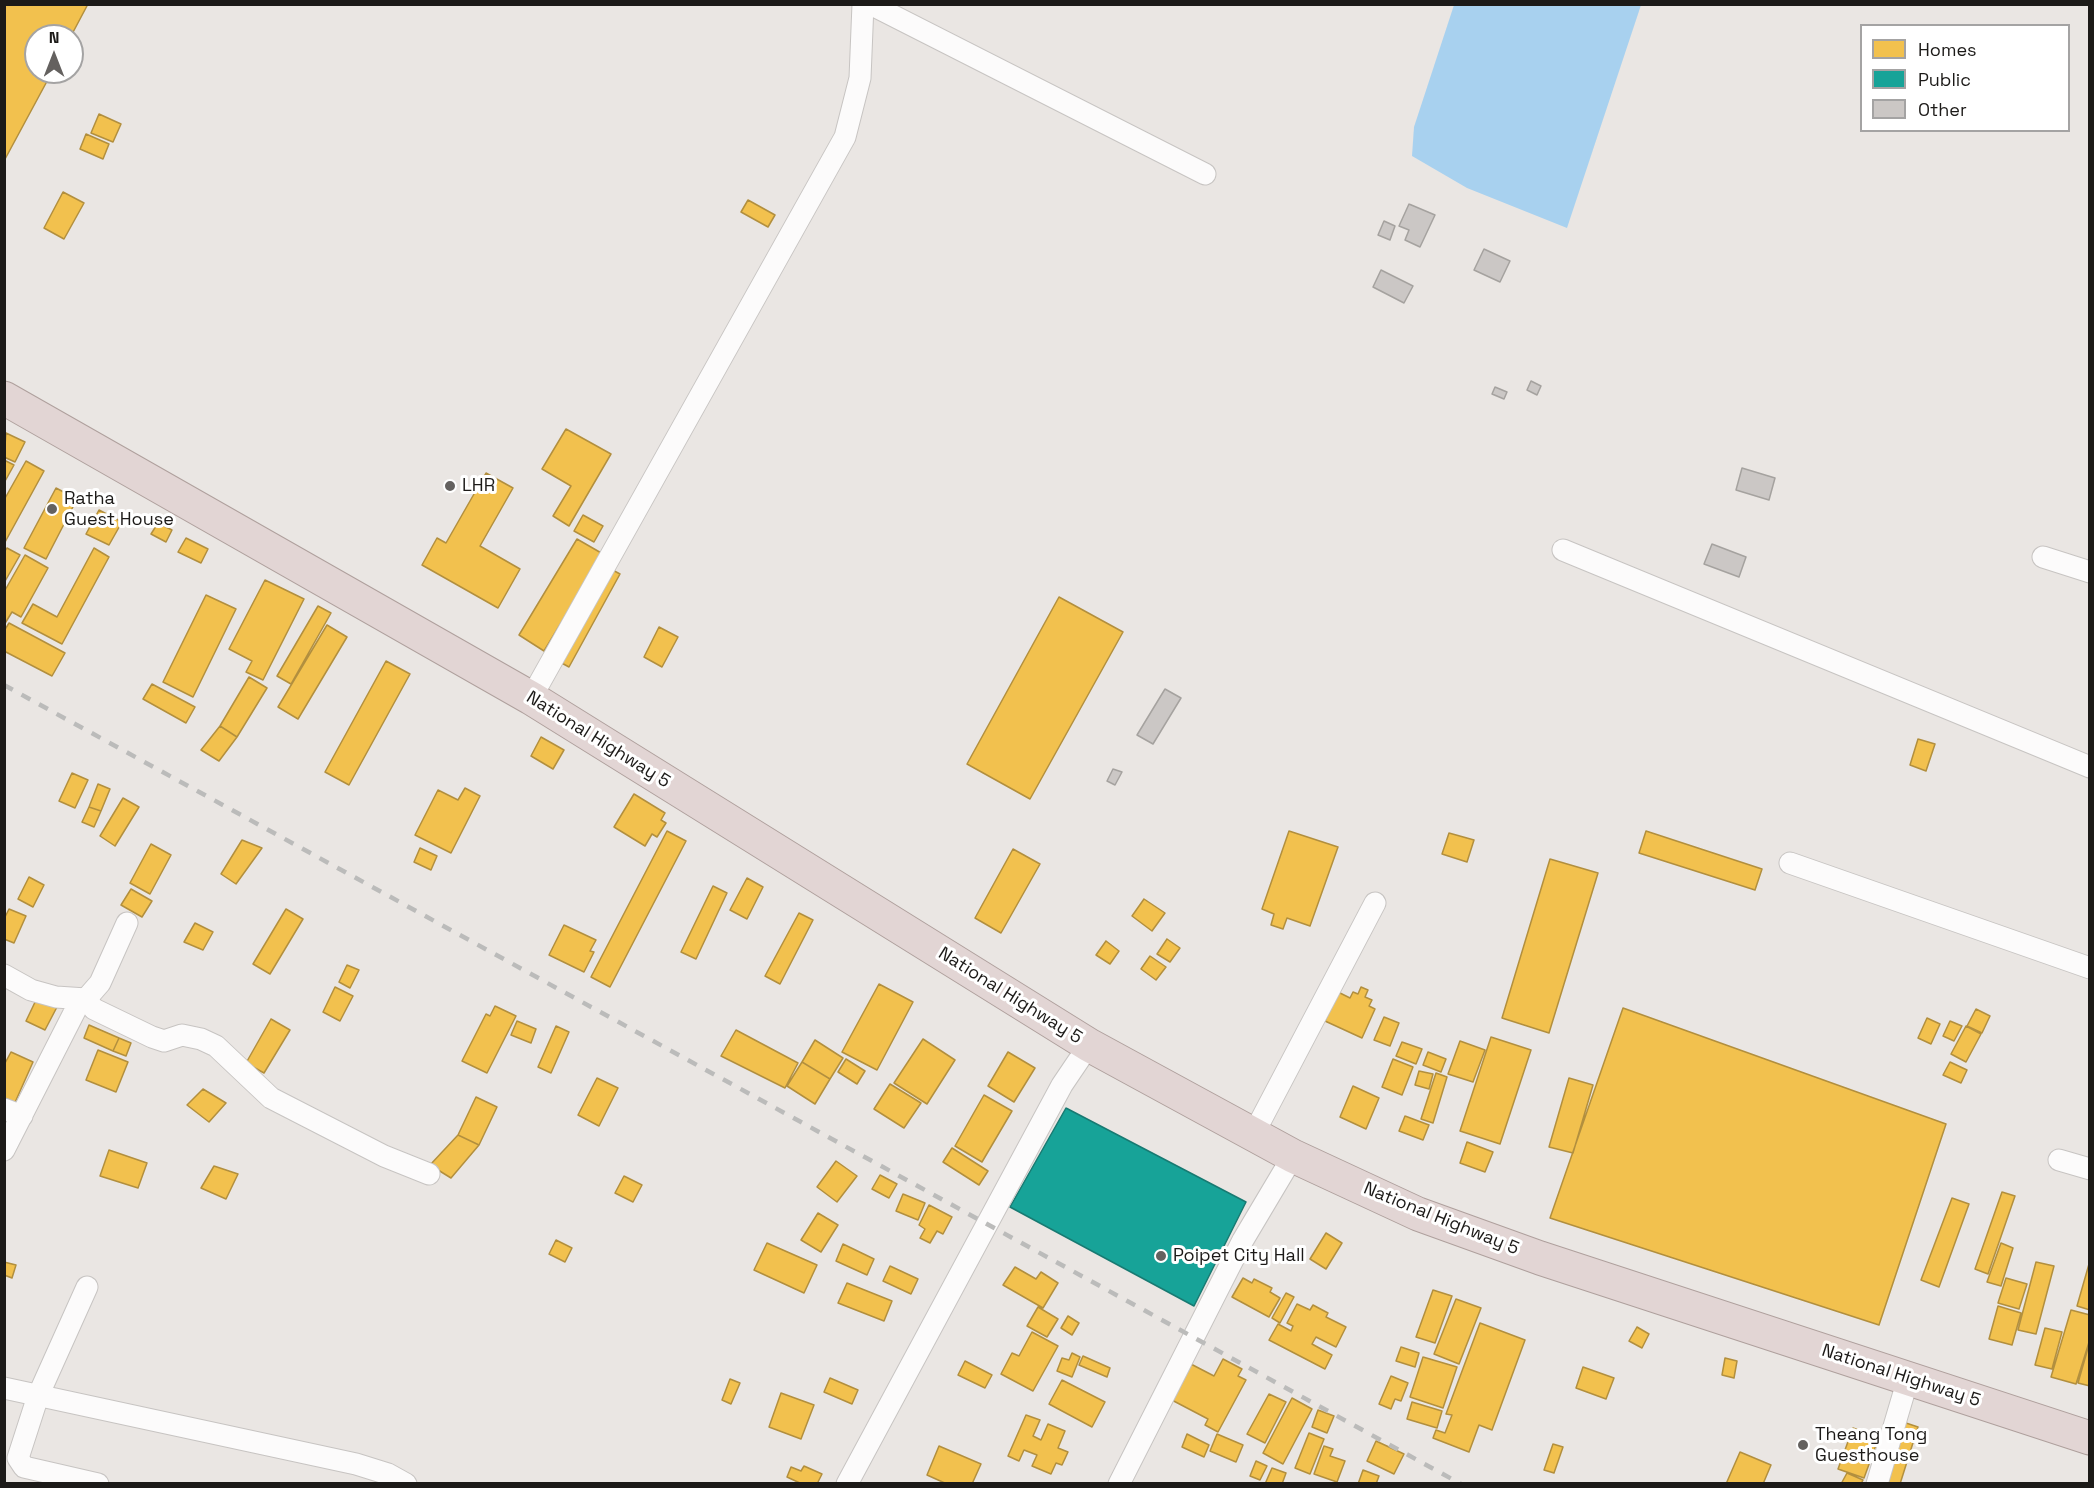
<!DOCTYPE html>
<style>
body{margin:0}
#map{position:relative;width:2094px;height:1488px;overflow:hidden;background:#eae6e3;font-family:"Space Grotesk",sans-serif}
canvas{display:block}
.frame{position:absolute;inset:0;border:6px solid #1c1a18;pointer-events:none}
.legend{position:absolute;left:1860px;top:24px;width:210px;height:108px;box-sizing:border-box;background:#fff;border:2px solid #a4a3a3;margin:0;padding:8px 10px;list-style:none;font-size:18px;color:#1c1a18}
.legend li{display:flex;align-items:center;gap:12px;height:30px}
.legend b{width:30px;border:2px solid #a4a3a3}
.north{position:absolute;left:24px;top:24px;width:60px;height:60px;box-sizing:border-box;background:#fff;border:2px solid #a4a3a3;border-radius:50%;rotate:0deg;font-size:16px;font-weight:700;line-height:24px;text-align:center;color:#1c1a18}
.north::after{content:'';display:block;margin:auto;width:21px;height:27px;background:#64615f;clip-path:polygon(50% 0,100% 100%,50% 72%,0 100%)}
</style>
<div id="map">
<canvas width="2094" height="1488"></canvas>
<div class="frame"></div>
<ul class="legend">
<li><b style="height:16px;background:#f2c14e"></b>Homes</li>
<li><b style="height:16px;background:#17a398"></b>Public</li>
<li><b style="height:16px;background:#cbc7c5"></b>Other</li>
</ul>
<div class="north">N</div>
</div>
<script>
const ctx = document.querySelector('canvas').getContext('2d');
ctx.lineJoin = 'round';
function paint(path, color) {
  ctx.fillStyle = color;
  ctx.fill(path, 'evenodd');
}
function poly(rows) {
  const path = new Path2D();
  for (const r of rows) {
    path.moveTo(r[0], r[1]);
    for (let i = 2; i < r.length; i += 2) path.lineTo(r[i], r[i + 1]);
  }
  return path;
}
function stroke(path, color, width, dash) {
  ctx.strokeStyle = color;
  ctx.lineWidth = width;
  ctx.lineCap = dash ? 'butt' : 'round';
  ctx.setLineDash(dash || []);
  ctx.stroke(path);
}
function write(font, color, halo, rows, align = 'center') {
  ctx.font = font + ' "Space Grotesk",sans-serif';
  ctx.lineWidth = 6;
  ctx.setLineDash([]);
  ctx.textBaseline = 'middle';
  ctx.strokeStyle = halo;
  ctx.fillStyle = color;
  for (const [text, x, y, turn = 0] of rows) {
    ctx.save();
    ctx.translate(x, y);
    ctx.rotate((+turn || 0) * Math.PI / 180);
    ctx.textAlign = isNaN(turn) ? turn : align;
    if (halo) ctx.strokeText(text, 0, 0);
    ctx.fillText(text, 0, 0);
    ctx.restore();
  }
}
const water = poly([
 [1454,5,1641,5,1567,228,1467,188,1412,156,1414,127]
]);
const homes = poly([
 [4,4,88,4,71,36,36,36,36,72,52,72,4,161,4,4],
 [99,114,121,124,113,142,91,133,99,114],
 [86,134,109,144,103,159,80,149,86,134],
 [63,192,84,203,64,239,44,228,63,192],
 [748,200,775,215,768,227,741,212,748,200],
 [566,429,611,454,569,526,553,516,571,486,542,469,566,429],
 [6,433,25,442,15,462,4,457,6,433],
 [4,460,14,465,4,483,4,460],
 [26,461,44,471,4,544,4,500,26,461],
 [486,473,513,488,480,546,520,569,498,608,422,565,437,538,446,543,486,473],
 [56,488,77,499,46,559,24,548,56,488],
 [99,510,122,522,109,545,86,534,99,510],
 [583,515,603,526,594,542,574,531,583,515],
 [158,523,172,530,166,542,151,534,158,523],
 [186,538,208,549,201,563,178,552,186,538],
 [577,539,603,554,544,651,519,635,577,539],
 [7,548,20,555,4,583,4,552,7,548],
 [94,548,109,557,62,644,22,623,33,604,57,617,94,548],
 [25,555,48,568,21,617,12,612,4,625,4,592,25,555],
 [607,567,620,574,569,667,556,660,607,567],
 [265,580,304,599,263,680,246,672,252,661,229,649,265,580],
 [206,595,236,609,193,697,163,682,206,595],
 [1059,597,1123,632,1030,799,967,764,1059,597],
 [318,606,331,613,291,684,277,676,318,606],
 [9,623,65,653,52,676,4,651,4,631,9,623],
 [327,625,347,637,298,719,278,707,327,625],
 [659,627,678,637,662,667,644,657,659,627],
 [386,661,410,674,349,785,325,772,386,661],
 [249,677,267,688,237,737,220,726,249,677],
 [152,684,195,707,186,723,143,699,152,684],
 [220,726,237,737,219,761,201,750,220,726],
 [541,737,564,750,553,769,531,756,541,737],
 [1918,739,1935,744,1926,771,1910,765,1918,739],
 [72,773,88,780,75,808,59,801,72,773],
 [98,784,110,789,101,811,89,807,98,784],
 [465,788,480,796,451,853,415,835,438,790,458,800,465,788],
 [634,794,665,813,661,820,666,823,657,837,652,834,645,846,614,827,634,794],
 [123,798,139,807,115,846,100,836,123,798],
 [89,807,101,811,94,827,82,822,89,807],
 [667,831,686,841,610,987,591,977,667,831],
 [1289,831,1338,847,1310,926,1287,918,1283,929,1271,925,1274,914,1262,909,1289,831],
 [1646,831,1762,869,1755,890,1639,853,1646,831],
 [1449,833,1474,840,1467,862,1442,854,1449,833],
 [242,840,262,848,236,884,221,874,242,840],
 [151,844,171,855,150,894,130,883,151,844],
 [420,848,437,856,431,870,414,862,420,848],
 [1013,849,1040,864,1001,933,975,918,1013,849],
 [1550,859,1598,873,1549,1033,1502,1018,1550,859],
 [29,877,44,885,33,907,18,899,29,877],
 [747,878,763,887,747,919,730,910,747,878],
 [713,886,727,893,696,959,681,952,713,886],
 [131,889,152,901,142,917,121,905,131,889],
 [1144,899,1165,913,1152,931,1132,916,1144,899],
 [9,909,26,916,14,943,4,939,4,919,9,909],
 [286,909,303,919,270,974,253,964,286,909],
 [799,913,813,920,780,984,765,976,799,913],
 [195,923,213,932,203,950,184,942,195,923],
 [564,925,596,940,590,951,594,952,584,972,549,955,564,925],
 [1167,939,1180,948,1170,962,1157,954,1167,939],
 [1106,941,1119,951,1110,964,1096,955,1106,941],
 [1150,956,1166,967,1156,980,1141,969,1150,956],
 [347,965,359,970,350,988,339,982,347,965],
 [879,984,913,1002,877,1070,842,1052,879,984],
 [335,987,353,996,340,1021,323,1012,335,987],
 [1361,987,1368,990,1365,997,1372,1000,1369,1006,1375,1009,1362,1038,1325,1021,1338,992,1350,998,1353,992,1358,994,1361,987],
 [37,998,57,1007,45,1030,26,1021,37,998],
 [495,1006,516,1016,487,1073,462,1061,486,1014,490,1016,495,1006],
 [1623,1008,1946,1124,1879,1325,1550,1218,1623,1008],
 [1976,1009,1990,1016,1982,1033,1967,1026,1976,1009],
 [1384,1017,1399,1023,1390,1046,1374,1040,1384,1017],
 [1927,1018,1940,1024,1931,1044,1918,1038,1927,1018],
 [271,1019,290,1030,264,1073,246,1063,271,1019],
 [517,1021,536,1029,531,1043,511,1035,517,1021],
 [1950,1021,1962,1026,1954,1041,1943,1036,1950,1021],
 [89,1025,119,1038,113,1051,84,1038,89,1025],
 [556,1026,569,1032,551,1073,538,1067,556,1026],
 [1966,1026,1981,1034,1966,1062,1951,1054,1966,1026],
 [736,1030,798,1063,785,1088,721,1056,736,1030],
 [1491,1037,1531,1050,1500,1144,1460,1131,1491,1037],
 [119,1038,131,1043,126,1056,113,1051,119,1038],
 [923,1039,955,1060,927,1104,894,1083,923,1039],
 [815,1040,843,1058,830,1079,802,1062,815,1040],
 [1460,1041,1485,1050,1473,1082,1448,1074,1460,1041],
 [1402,1042,1422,1049,1416,1064,1396,1056,1402,1042],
 [98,1050,128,1062,116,1092,86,1080,98,1050],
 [11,1052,33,1062,13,1107,4,1103,4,1065,11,1052],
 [1008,1052,1035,1068,1014,1102,988,1086,1008,1052],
 [1428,1052,1446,1059,1441,1072,1423,1065,1428,1052],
 [846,1059,865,1071,857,1084,838,1072,846,1059],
 [1393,1059,1413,1067,1402,1095,1382,1087,1393,1059],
 [802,1062,830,1079,815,1104,787,1086,802,1062],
 [1950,1062,1967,1070,1961,1083,1943,1075,1950,1062],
 [1419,1071,1433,1074,1429,1089,1415,1085,1419,1071],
 [1436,1073,1447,1077,1433,1123,1421,1119,1436,1073],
 [597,1078,618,1088,599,1126,578,1115,597,1078],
 [1569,1078,1593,1085,1573,1153,1549,1147,1569,1078],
 [890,1084,921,1103,904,1128,874,1109,890,1084],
 [1353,1086,1379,1098,1366,1129,1340,1117,1353,1086],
 [203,1089,226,1103,209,1122,187,1105,203,1089],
 [984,1095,1012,1111,982,1162,955,1146,984,1095],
 [476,1097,497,1107,479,1145,458,1135,476,1097],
 [1405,1116,1429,1125,1423,1140,1399,1131,1405,1116],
 [1059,1128,1080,1140,1075,1148,1083,1153,1075,1165,1067,1160,1061,1171,1040,1159,1059,1128],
 [458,1135,479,1145,451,1178,430,1165,458,1135],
 [1467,1142,1493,1152,1485,1172,1460,1163,1467,1142],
 [952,1148,988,1171,979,1185,943,1162,952,1148],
 [109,1150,147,1163,138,1188,100,1176,109,1150],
 [836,1161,857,1176,837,1202,817,1187,836,1161],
 [1038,1161,1054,1170,1038,1199,1022,1191,1038,1161],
 [214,1166,238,1174,226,1199,201,1188,214,1166],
 [880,1175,897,1184,889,1198,872,1189,880,1175],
 [624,1176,642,1185,633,1202,615,1193,624,1176],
 [1047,1186,1065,1196,1051,1220,1033,1210,1047,1186],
 [1118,1189,1139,1200,1134,1209,1148,1217,1131,1248,1081,1221,1098,1190,1113,1198,1118,1189],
 [2002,1192,2015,1196,1988,1274,1975,1269,2002,1192],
 [903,1194,925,1203,918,1220,896,1211,903,1194],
 [1952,1198,1969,1204,1939,1287,1921,1280,1952,1198],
 [929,1205,952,1217,943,1234,937,1231,930,1243,920,1238,925,1229,919,1225,929,1205],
 [818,1213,838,1225,821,1252,801,1240,818,1213],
 [1162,1226,1211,1249,1197,1280,1147,1257,1162,1226],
 [1326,1233,1342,1243,1326,1269,1310,1259,1326,1233],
 [556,1240,572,1248,565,1262,549,1254,556,1240],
 [767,1243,817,1265,804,1293,754,1270,767,1243],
 [2001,1243,2013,1248,2001,1286,1987,1282,2001,1243],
 [843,1244,874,1259,867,1275,836,1261,843,1244],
 [4,1262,16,1265,12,1278,4,1275,4,1262],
 [2036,1262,2054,1266,2036,1334,2018,1330,2036,1262],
 [2089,1264,2090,1264,2090,1310,2077,1306,2089,1264],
 [890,1266,918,1279,911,1294,883,1281,890,1266],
 [1015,1267,1036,1279,1041,1272,1058,1283,1043,1308,1003,1285,1015,1267],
 [1243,1278,1252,1283,1254,1279,1272,1288,1270,1292,1280,1298,1269,1317,1232,1297,1243,1278],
 [2006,1278,2027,1284,2019,1309,1998,1303,2006,1278],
 [847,1283,892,1301,884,1321,838,1303,847,1283],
 [1433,1290,1452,1296,1435,1343,1416,1337,1433,1290],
 [1286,1293,1294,1297,1280,1323,1272,1318,1286,1293],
 [1456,1299,1481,1308,1459,1364,1434,1354,1456,1299],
 [1297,1304,1310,1310,1313,1305,1328,1313,1326,1317,1346,1327,1336,1347,1316,1337,1312,1344,1332,1355,1325,1369,1269,1340,1278,1324,1291,1331,1293,1326,1287,1323,1297,1304],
 [1998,1306,2021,1313,2012,1345,1989,1339,1998,1306],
 [1038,1307,1058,1319,1047,1337,1027,1326,1038,1307],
 [2071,1310,2090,1315,2090,1339,2076,1384,2051,1377,2071,1310],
 [1068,1316,1079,1323,1072,1335,1061,1328,1068,1316],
 [1480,1323,1525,1340,1492,1430,1479,1425,1469,1452,1433,1438,1436,1430,1445,1433,1452,1415,1446,1414,1480,1323],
 [1637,1327,1649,1334,1642,1348,1629,1341,1637,1327],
 [2045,1328,2062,1332,2052,1369,2035,1365,2045,1328],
 [1032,1332,1058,1346,1033,1391,1001,1374,1012,1353,1019,1356,1032,1332],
 [2090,1341,2090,1386,2078,1383,2090,1341],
 [1401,1347,1419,1353,1415,1367,1396,1361,1401,1347],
 [1072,1353,1080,1357,1072,1377,1057,1371,1062,1358,1069,1360,1072,1353],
 [1083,1356,1110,1368,1107,1377,1079,1365,1083,1356],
 [1423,1357,1457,1367,1443,1408,1410,1397,1423,1357],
 [1725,1358,1737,1361,1734,1378,1722,1375,1725,1358],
 [1223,1359,1242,1369,1238,1376,1246,1380,1218,1432,1205,1425,1208,1419,1168,1398,1187,1362,1214,1376,1223,1359],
 [965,1361,992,1375,985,1388,958,1375,965,1361],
 [1583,1367,1614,1378,1606,1399,1576,1388,1583,1367],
 [1391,1376,1408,1383,1401,1401,1395,1399,1391,1409,1379,1404,1391,1376],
 [830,1378,858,1390,852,1404,824,1392,830,1378],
 [730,1379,740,1383,731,1404,722,1400,730,1379],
 [1062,1380,1105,1402,1092,1427,1049,1404,1062,1380],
 [781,1393,814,1405,801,1439,769,1427,781,1393],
 [1269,1394,1286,1402,1265,1443,1247,1434,1269,1394],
 [1292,1398,1312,1409,1283,1464,1263,1453,1292,1398],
 [1412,1402,1442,1411,1437,1428,1407,1419,1412,1402],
 [1318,1410,1334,1416,1327,1433,1312,1427,1318,1410],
 [1026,1415,1040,1420,1033,1436,1041,1440,1048,1424,1065,1431,1058,1448,1068,1452,1062,1465,1056,1463,1051,1474,1032,1466,1037,1455,1024,1450,1019,1461,1008,1456,1026,1415],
 [1903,1422,1918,1427,1900,1484,1883,1484,1903,1422],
 [1853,1428,1879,1437,1864,1478,1838,1469,1853,1428],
 [1309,1433,1324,1439,1310,1474,1295,1468,1309,1433],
 [1187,1434,1209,1445,1204,1457,1182,1447,1187,1434],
 [1217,1434,1243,1445,1236,1462,1210,1451,1217,1434],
 [1376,1441,1404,1454,1394,1474,1367,1461,1376,1441],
 [1553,1444,1563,1447,1554,1473,1544,1470,1553,1444],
 [939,1446,981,1464,972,1484,947,1484,927,1475,939,1446],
 [1324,1446,1333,1449,1330,1456,1345,1461,1337,1482,1314,1474,1324,1446],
 [1740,1452,1771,1465,1763,1484,1726,1484,1740,1452],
 [1256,1461,1267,1466,1260,1480,1250,1476,1256,1461],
 [804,1466,822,1474,817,1484,802,1484,787,1477,791,1467,801,1471,804,1466],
 [1272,1468,1286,1473,1282,1484,1265,1484,1272,1468],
 [1363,1470,1379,1476,1376,1484,1358,1484,1363,1470],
 [1847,1473,1863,1480,1861,1484,1841,1484,1847,1473]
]);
const public = poly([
 [1066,1108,1246,1202,1194,1306,1010,1207,1066,1108]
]);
const building = poly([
 [1409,204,1435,215,1420,247,1405,240,1409,230,1399,226,1409,204],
 [1384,221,1395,226,1390,240,1378,235,1384,221],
 [1484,249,1510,261,1500,282,1474,270,1484,249],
 [1381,270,1413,286,1404,303,1373,287,1381,270],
 [1531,381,1541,386,1537,395,1527,390,1531,381],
 [1495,387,1507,392,1504,399,1492,394,1495,387],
 [1742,468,1775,478,1769,500,1736,490,1742,468],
 [1712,544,1746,557,1739,577,1704,564,1712,544],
 [1165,689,1181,698,1153,744,1137,735,1165,689],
 [1113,769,1122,772,1115,785,1107,781,1113,769]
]);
const street = poly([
 [870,4,1205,174],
 [1563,550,2090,767],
 [2043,557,2090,572],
 [531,698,845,137,860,78,863,4],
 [1790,863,2090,968],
 [4,975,31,990,56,997,86,999,100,983,127,923],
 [86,999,94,1009,152,1037,164,1041,182,1035,201,1039,216,1046,271,1098,384,1156,429,1174],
 [4,1109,22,1116],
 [1253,1135,1375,903],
 [4,1150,80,1001],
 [2059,1160,2090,1169],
 [87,1287,38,1396,18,1458,24,1467,98,1484],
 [4,1388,356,1464,388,1474,406,1484],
 [847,1484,1062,1085,1089,1045],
 [1119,1484,1243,1240,1293,1156],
 [1877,1484,1908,1379]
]);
const highway = poly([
 [4,398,531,698,1089,1045,1293,1156,1418,1214,1540,1258,2090,1438]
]);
const rail = poly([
 [4,685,1461,1484]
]);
const markers = [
 [450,486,6,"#64615f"],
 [52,509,6,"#64615f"],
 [1161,1256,6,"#64615f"],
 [1803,1445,6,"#64615f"]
];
const poiNames = [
 ["LHR",462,486],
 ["Ratha",64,499],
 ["Guest House",64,520],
 ["Poipet City Hall",1173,1256],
 ["Theang Tong",1815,1435],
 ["Guesthouse",1815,1456]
];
const streetNames = [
 ["National Highway 5",598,740,32],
 ["National Highway 5",1010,996,32],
 ["National Highway 5",1441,1219,22],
 ["National Highway 5",1901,1376,18]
];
paint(water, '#a8d1ef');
paint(homes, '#f2c14e');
stroke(homes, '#b28f3e', 1.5);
paint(public, '#17a398');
stroke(public, '#187a72', 1.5);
paint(building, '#cbc7c5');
stroke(building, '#a5a29f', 1.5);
stroke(street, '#c7c4c2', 23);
stroke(highway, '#afa09d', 35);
stroke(street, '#fcfbfb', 21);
stroke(highway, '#e2d5d4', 33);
stroke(rail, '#bbbbba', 4.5, [10, 10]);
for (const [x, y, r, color] of markers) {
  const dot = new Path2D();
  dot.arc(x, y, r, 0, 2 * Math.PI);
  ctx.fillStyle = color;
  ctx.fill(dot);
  stroke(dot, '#fff', 2);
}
write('18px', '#1c1a18', '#fff', poiNames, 'left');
write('18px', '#1c1a18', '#fff', streetNames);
</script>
